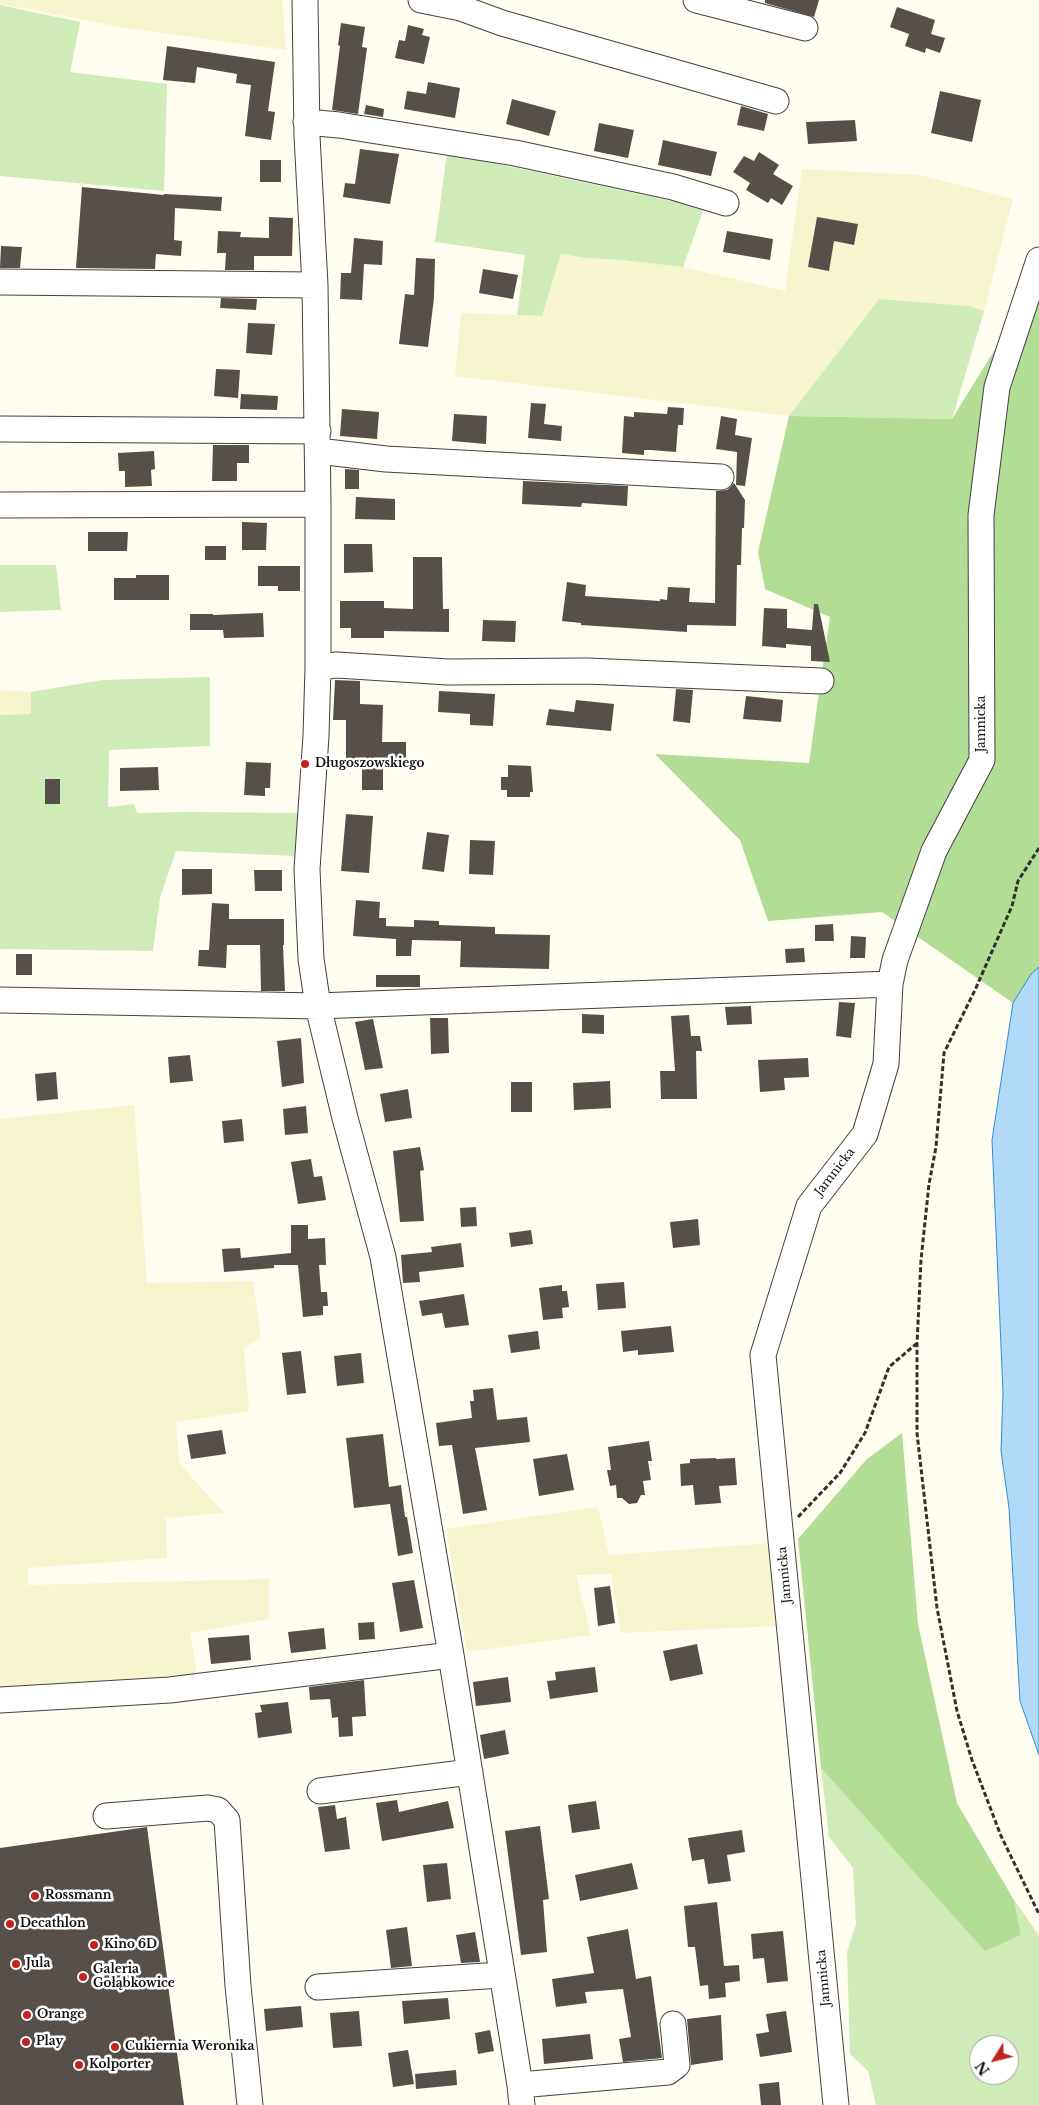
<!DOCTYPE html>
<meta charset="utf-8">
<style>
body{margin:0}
#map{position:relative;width:1039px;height:2105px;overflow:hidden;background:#fffdef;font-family:"Libre Baskerville",serif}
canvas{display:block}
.north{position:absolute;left:969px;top:2035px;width:50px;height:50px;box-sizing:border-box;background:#fff;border:1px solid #9f9f9f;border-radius:50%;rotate:234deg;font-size:14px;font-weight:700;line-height:20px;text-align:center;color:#0e0e0e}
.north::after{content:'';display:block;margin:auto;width:18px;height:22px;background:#c42220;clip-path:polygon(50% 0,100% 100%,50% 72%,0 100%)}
</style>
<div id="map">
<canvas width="1039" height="2105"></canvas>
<div class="north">N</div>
</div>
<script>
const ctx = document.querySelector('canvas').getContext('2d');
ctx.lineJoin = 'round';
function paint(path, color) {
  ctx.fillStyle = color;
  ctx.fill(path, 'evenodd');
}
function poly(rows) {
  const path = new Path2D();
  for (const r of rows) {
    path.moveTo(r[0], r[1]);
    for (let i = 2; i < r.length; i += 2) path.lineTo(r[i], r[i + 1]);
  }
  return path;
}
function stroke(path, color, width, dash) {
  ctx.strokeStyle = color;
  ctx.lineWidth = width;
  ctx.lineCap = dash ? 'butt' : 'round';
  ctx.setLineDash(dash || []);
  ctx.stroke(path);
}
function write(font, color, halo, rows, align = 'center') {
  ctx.font = font + ' "Libre Baskerville",serif';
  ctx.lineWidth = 5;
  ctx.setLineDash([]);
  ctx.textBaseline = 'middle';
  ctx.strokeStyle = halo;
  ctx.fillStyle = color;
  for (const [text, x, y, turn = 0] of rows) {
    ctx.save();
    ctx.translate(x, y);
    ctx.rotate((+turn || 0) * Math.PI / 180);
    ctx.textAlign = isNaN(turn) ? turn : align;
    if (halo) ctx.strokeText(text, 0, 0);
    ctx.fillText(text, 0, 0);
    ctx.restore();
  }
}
const farmland = poly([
 [0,0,282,0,286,50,126,28,0,4],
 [802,169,920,175,1013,199,984,311,970,306,879,299,789,416,455,376,461,313,542,316,561,254,586,258,622,260,683,267,785,291],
 [0,690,31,692,31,714,0,715],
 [134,1105,147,1283,253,1281,261,1337,244,1349,249,1411,176,1422,179,1463,224,1513,166,1518,167,1558,28,1568,28,1585,269,1579,269,1619,190,1633,198,1679,0,1695,0,1119],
 [598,1507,609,1555,773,1543,779,1626,621,1633,611,1574,576,1575,591,1635,467,1652,446,1529]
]);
const green = poly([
 [0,5,80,22,70,72,167,84,164,191,0,176],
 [447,153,704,208,683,267,622,260,586,258,561,254,542,316,517,315,525,255,435,242],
 [879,299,970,306,984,311,952,419,789,416],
 [0,565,56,565,61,610,0,612],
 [210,677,210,746,109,750,108,807,134,804,137,813,187,812,298,813,297,856,176,851,160,897,153,951,0,949,0,715,31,714,31,692,103,680],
 [821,1768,985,1950,1021,1935,1014,1900,1039,1935,1039,2105,876,2105,868,2071,850,2054,847,1952,856,1924,853,1868,829,1837],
 [979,2045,1009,2045,1009,2075,979,2075]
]);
const forest = poly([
 [1039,278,1039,967,1031,974,1013,1003,882,912,768,921,740,840,655,754,809,763,830,617,765,589,758,552,789,416,952,419],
 [902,1433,918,1624,957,1803,1014,1900,1021,1935,985,1951,821,1768,798,1539,867,1459]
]);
const water = poly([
 [1039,967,1039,1755,1020,1701,1009,1508,1001,1451,1003,1392,992,1140,1013,1003,1031,974,1039,967]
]);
const building = poly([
 [765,0,819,0,814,17,765,3],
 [897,7,935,20,931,34,945,38,940,53,926,48,925,53,905,46,909,34,890,27],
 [341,23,365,27,362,47,367,48,358,114,332,110,340,46,338,45],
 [408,25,424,29,422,35,430,37,424,64,395,58,399,40,405,41],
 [167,46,275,62,268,111,275,112,271,140,245,136,251,85,236,83,237,74,197,67,195,83,163,80],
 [428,82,460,88,455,118,404,109,407,91,426,94],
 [940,91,981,100,972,142,931,133],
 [512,99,556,111,549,136,506,124],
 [366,105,384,109,383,117,364,114],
 [741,106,768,114,764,131,737,125],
 [855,120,857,141,808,144,806,122],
 [599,123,634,130,628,158,594,151],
 [663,140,717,152,711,176,658,165],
 [360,149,399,154,390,204,343,197,345,183,355,184],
 [759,152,779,165,773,174,793,186,782,205,771,198,768,203,746,190,750,183,733,172,744,156,754,161],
 [260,160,281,160,281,182,260,182],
 [82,187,164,195,164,194,222,197,221,211,175,208,174,240,182,241,181,256,156,254,155,269,76,268],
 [269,217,293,218,292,256,254,256,254,270,225,270,226,253,217,253,218,231,241,232,240,237,269,238],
 [817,217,858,224,854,245,834,241,829,271,808,267],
 [727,231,773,239,770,260,723,252],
 [354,238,383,241,382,265,364,264,362,300,340,299,341,273,351,273],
 [1,246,22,247,20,268,0,268],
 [416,258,435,259,434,298,428,347,399,344,405,294,414,295],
 [483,269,518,275,513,299,479,293],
 [221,298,257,299,256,310,220,308],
 [248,323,275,324,272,355,246,353],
 [216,369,240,370,238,398,214,396],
 [241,394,278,396,277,410,240,409],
 [531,403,546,404,544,424,562,426,561,441,528,438],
 [668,407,684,408,683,425,678,425,676,452,651,450,644,450,644,455,622,453,624,416,634,417,634,412,667,414],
 [342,409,379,412,377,439,340,436],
 [454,414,487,416,486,444,452,441],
 [721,416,737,419,735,435,752,438,745,486,736,485,737,452,716,449],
 [213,445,249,445,249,463,237,463,237,481,212,481],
 [154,451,155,469,151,470,152,486,125,487,125,471,119,471,118,453],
 [345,469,359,470,359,489,345,489],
 [523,481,628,486,627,506,582,503,581,507,522,504],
 [734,483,745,500,744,528,742,528,741,565,737,565,736,626,687,625,687,632,581,625,581,623,562,621,567,582,586,585,585,596,660,601,660,599,667,600,668,587,690,588,689,602,715,603,716,491,727,490],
 [356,497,395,499,395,520,355,519],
 [242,522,267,523,266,550,242,550],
 [88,532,128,532,127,551,88,551],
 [344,544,372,544,373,572,344,573],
 [205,546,226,546,226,560,205,560],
 [413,557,442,557,443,609,449,609,449,632,384,631,384,638,351,638,351,628,340,628,340,601,384,601,384,608,413,609],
 [258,566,300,566,300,591,278,591,278,586,258,586],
 [136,575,169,575,169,600,114,600,114,578,136,578],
 [814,604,818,604,830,662,811,661,811,646,786,644,786,648,762,646,764,608,787,609,787,628,812,630],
 [263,613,264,637,224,638,223,630,190,630,190,614,213,614,213,615],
 [483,620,516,621,515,642,482,641],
 [335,680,360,681,360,704,383,705,382,742,406,742,406,765,383,765,383,790,362,790,362,765,346,764,346,720,333,720],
 [676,689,693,690,690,723,673,721],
 [439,691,495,694,493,726,470,725,470,714,438,712],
 [746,696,783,700,781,722,743,719],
 [576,700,614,704,611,731,546,725,549,709,574,712],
 [246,762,271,763,270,788,265,788,265,796,244,795],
 [508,765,531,766,533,792,530,792,530,797,507,797,507,790,501,790,501,777,508,777],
 [158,767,159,790,120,791,120,768],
 [45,779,60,779,60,804,45,804],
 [346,814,373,816,369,873,341,871],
 [427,832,449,835,444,872,422,869],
 [470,840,495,841,493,875,469,874],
 [182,869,212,869,212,894,182,895],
 [254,870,282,870,282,891,255,891],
 [356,900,380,902,379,918,386,918,386,926,414,927,414,920,439,921,439,925,495,927,495,934,550,935,549,969,460,967,461,941,412,940,411,956,396,956,396,939,353,936],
 [212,903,229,904,229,919,284,919,284,945,283,945,285,991,261,991,260,945,227,945,226,968,198,966,199,950,209,950],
 [833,924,834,941,815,941,815,925],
 [851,936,866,937,865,958,850,958],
 [804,948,805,962,786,963,785,949],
 [16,954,32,954,32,975,16,975],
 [376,975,420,975,420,987,376,987],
 [839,1002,855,1003,851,1038,836,1036],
 [751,1006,752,1024,727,1025,725,1007],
 [582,1014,604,1015,604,1034,582,1033],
 [689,1015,691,1036,700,1036,702,1051,696,1051,697,1099,661,1099,660,1071,675,1071,671,1016],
 [430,1018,448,1018,449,1053,431,1054],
 [373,1019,383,1068,365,1070,355,1022],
 [301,1038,304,1083,282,1087,277,1041],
 [190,1055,193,1081,170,1083,168,1057],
 [808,1058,809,1077,784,1078,785,1090,760,1092,758,1060],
 [56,1072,58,1099,37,1101,35,1074],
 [610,1081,611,1108,574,1110,573,1083],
 [511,1082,532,1082,532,1112,511,1112],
 [408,1089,412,1118,385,1122,380,1094],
 [306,1106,308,1133,285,1135,283,1109],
 [242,1119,244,1141,224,1143,222,1121],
 [420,1147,424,1170,420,1171,424,1221,400,1222,393,1151],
 [311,1159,314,1177,322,1176,326,1200,298,1204,291,1162],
 [476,1207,477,1226,461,1227,460,1208],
 [698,1219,700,1245,673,1248,670,1222],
 [291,1225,308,1225,308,1239,325,1238,326,1265,319,1265,321,1292,327,1292,328,1306,323,1306,323,1315,303,1317,298,1265,274,1265,274,1268,224,1272,222,1249,240,1248,241,1258,291,1253],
 [531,1230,533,1244,511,1247,509,1233],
 [461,1243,464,1267,419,1272,420,1282,403,1283,401,1255,432,1252,431,1247],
 [624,1282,626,1308,598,1310,596,1284],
 [562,1285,562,1291,567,1291,569,1307,562,1308,563,1318,543,1320,539,1288],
 [464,1294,469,1325,445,1328,442,1313,422,1316,419,1301],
 [671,1326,674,1352,638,1355,638,1350,623,1352,621,1331],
 [538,1331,540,1349,511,1353,508,1335],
 [301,1351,306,1393,287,1395,282,1353],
 [361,1353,364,1383,337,1386,334,1356],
 [493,1388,497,1420,527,1417,530,1442,475,1448,487,1510,463,1514,452,1445,439,1446,436,1423,472,1418,470,1401,474,1401,473,1390],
 [222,1430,226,1454,191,1459,187,1435],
 [383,1434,389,1487,401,1485,405,1517,407,1517,413,1553,398,1556,390,1504,354,1508,346,1438],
 [649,1441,652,1461,648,1461,651,1480,643,1481,645,1495,641,1495,637,1503,629,1504,622,1498,617,1498,616,1485,610,1486,607,1470,611,1470,608,1447],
 [567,1454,574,1490,539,1496,533,1459],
 [716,1458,716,1459,735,1458,737,1485,719,1486,721,1503,695,1505,693,1485,681,1486,680,1464,690,1463,690,1459],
 [414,1580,423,1628,400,1632,392,1583],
 [610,1586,615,1623,598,1626,594,1588],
 [374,1622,375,1639,359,1640,358,1623],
 [324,1628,326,1649,291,1653,288,1632],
 [249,1635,251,1660,211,1664,208,1638],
 [697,1644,703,1674,670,1681,663,1651],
 [595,1667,598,1692,550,1699,547,1681,556,1680,555,1672],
 [508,1677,511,1702,476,1706,473,1682],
 [364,1680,366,1716,352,1717,353,1736,339,1737,338,1717,332,1718,330,1699,310,1700,309,1687],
 [288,1702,292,1733,258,1738,255,1713,262,1712,260,1705],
 [505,1730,509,1754,484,1759,480,1735],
 [397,1800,399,1812,448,1801,454,1828,382,1841,376,1803],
 [596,1801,600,1829,572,1833,568,1805],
 [335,1805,337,1819,346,1817,350,1849,325,1852,318,1807],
 [540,1826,549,1899,543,1900,547,1952,521,1955,505,1831],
 [147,1827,184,2105,0,2105,0,1848],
 [742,1830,745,1852,727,1855,731,1881,708,1884,704,1859,692,1861,688,1838],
 [447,1863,451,1899,427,1902,423,1865],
 [632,1863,638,1889,580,1901,575,1875],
 [717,1902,724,1966,739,1965,740,1981,725,1983,726,1997,709,1999,708,1985,700,1986,695,1947,688,1947,684,1906],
 [407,1927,412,1966,391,1968,386,1930],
 [628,1929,636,1979,651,1976,662,2058,623,2062,619,2039,631,2037,623,1989,585,1992,587,2003,556,2007,552,1979,594,1973,587,1937],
 [783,1931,788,1981,767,1983,764,1958,753,1959,751,1934],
 [475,1932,480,1962,461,1963,456,1935],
 [448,1998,450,2019,404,2024,402,2001],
 [301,2006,303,2027,266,2031,264,2009],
 [359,2011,362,2046,333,2048,330,2013],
 [786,2011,792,2052,760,2057,756,2034,769,2032,766,2014],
 [721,2015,723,2060,691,2065,687,2019],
 [490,2030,494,2051,478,2054,475,2033],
 [590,2034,593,2059,544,2064,542,2039],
 [408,2050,414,2084,393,2087,388,2053],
 [456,2070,457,2085,416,2089,415,2074],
 [779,2082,781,2105,761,2105,759,2084]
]);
const path = poly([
 [1039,848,1018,881,1012,906,975,990,944,1053,936,1147,929,1184,921,1260,917,1344,917,1433,937,1608,957,1711,972,1760,1001,1836,1039,1914],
 [798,1517,840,1473,865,1433,889,1367,916,1344]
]);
const minor = poly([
 [305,0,307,136,315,285,318,504,318,667,316,736,307,869,311,959,318,1006,345,1118,383,1257,451,1655,520,2085,522,2105],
 [421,0,461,8,502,23,776,101],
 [696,0,805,28],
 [306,122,339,125,515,153,673,187,726,203],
 [0,282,315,285],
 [0,429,318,431],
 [318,451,386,459,721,477],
 [0,505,318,504],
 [318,667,337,665,448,672,587,671,821,681],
 [0,1000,318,1006,890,984],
 [0,1700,170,1690,451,1655],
 [320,1791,470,1772],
 [106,1816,208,1808,218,1810,227,1820,238,1986,250,2105],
 [318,1987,501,1975],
 [520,2085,668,2072,677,2065,673,2024],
 [836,2105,763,1355,809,1206,865,1134,886,1064,890,984,895,960,934,851,982,760,981,515,997,387,1039,260]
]);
const markers = [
 [305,764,5,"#c42220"],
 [35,1896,5,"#c42220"],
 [10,1924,5,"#c42220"],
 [94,1945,5,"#c42220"],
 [16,1964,5,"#c42220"],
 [83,1977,5,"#c42220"],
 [27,2015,5,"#c42220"],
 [26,2042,5,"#c42220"],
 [115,2047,5,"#c42220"],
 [79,2065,5,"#c42220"]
];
const streetNames = [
 ["Jamnicka",982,724,-90],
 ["Jamnicka",835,1172,-52],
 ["Jamnicka",785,1575,-95],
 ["Jamnicka",824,1978,-95]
];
const poiNames = [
 ["Długoszowskiego",315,764],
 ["Rossmann",45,1896],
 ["Decathlon",20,1924],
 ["Kino 6D",104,1945],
 ["Jula",26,1964],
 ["Galeria",93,1970],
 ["Gołąbkowice",93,1984],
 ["Orange",37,2015],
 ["Play",36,2042],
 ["Cukiernia Weronika",125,2047],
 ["Kolporter",89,2065]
];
paint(farmland, '#f6f5ce');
paint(green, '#cfebb7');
paint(forest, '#b1dd95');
paint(water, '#b1daf9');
stroke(water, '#358ad3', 1);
paint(building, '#57504a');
stroke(minor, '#414141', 27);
stroke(path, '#303030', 3, [5, 2.5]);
stroke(minor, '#fff', 25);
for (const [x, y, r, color] of markers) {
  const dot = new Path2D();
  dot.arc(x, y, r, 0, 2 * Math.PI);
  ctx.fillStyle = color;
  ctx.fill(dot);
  stroke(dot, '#fff', 2);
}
write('12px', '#0e0e0e', '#fff', streetNames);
write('bold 12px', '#0e0e0e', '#fff', poiNames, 'left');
</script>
